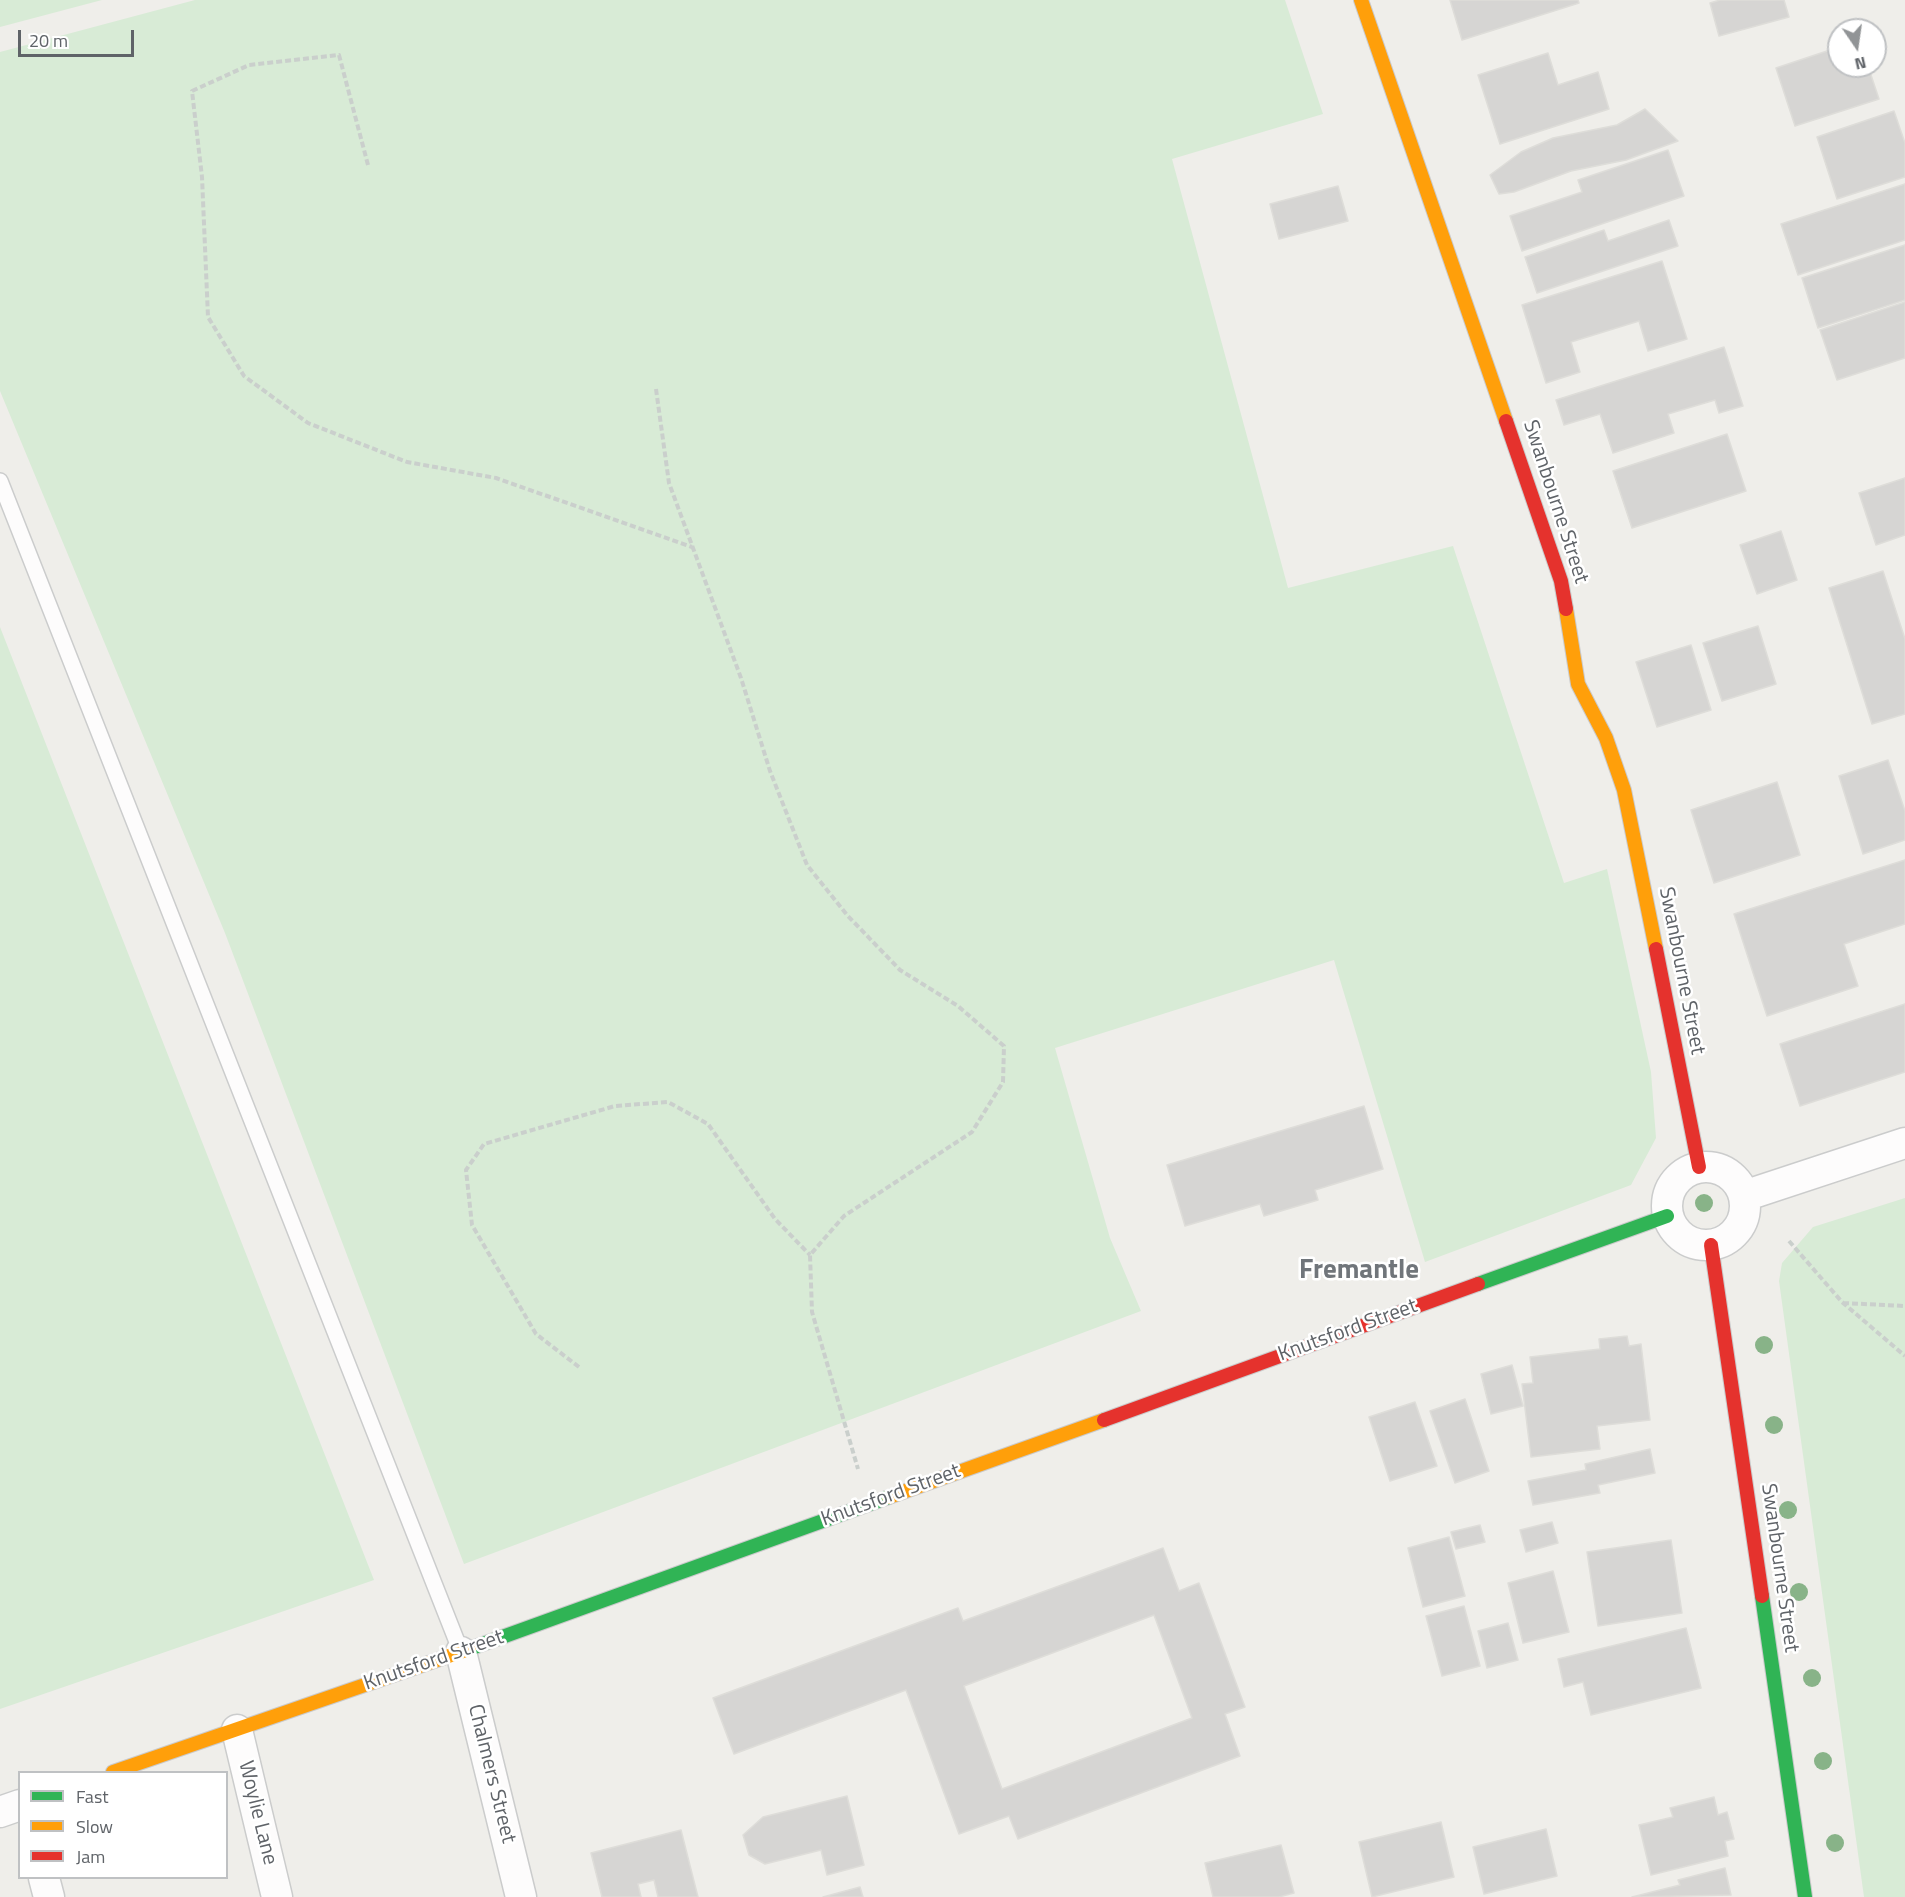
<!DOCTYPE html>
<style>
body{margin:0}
#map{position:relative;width:1905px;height:1897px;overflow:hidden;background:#efeeea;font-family:"Titillium Web",sans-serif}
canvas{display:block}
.legend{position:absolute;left:18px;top:1771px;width:210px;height:108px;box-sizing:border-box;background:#fff;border:2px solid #bfc1c3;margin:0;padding:8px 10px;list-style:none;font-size:18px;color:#5f6368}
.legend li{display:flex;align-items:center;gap:12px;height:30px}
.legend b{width:30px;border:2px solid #bfc1c3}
.north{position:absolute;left:1827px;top:18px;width:60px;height:60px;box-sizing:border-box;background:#fff;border:2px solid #bfc1c3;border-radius:50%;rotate:167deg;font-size:16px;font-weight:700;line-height:24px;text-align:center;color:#5f6368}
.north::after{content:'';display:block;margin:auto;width:21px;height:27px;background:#919496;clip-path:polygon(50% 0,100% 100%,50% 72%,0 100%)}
.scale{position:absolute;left:18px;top:30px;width:116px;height:27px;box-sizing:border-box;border:3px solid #5f6368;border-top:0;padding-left:8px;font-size:18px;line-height:21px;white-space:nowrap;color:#5f6368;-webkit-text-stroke:4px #fff;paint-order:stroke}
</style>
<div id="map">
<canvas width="1905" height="1897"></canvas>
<ul class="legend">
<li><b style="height:8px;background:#30b455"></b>Fast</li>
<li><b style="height:8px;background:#ff9f0a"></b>Slow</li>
<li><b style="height:8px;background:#e5322d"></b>Jam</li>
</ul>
<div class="north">N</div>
<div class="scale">20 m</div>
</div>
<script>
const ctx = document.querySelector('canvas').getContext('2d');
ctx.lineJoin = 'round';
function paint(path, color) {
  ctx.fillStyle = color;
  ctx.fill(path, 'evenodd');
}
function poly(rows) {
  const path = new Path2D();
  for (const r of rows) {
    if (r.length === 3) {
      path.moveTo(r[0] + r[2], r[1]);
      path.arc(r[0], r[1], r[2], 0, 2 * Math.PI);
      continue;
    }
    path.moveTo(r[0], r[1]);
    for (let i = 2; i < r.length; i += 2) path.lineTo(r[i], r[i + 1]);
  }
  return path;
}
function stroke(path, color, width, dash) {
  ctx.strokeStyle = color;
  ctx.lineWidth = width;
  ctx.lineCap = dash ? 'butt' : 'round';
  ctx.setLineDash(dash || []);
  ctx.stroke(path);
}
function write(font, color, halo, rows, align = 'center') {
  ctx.font = font + ' "Titillium Web",sans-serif';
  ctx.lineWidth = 5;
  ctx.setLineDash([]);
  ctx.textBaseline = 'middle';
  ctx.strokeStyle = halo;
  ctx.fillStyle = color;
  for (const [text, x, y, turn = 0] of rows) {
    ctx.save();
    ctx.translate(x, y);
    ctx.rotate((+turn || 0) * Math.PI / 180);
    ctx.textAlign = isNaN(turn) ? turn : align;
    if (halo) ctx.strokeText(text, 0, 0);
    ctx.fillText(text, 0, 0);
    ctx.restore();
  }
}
const green = poly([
 [0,0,102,0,0,27],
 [195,0,1285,0,1323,114,1172,159,1288,588,1453,546,1564,883,1607,869,1651,1072,1656,1138,1631,1185,1425,1262,1334,960,1055,1048,1110,1238,1141,1311,464,1564,225,933,0,391,0,52],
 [0,627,374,1580,0,1709],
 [1905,1198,1905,1897,1864,1897,1779,1281,1782,1263,1813,1227]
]);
const building = poly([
 [1450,0,1578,0,1579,3,1462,40,1450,0],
 [1720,0,1784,0,1789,17,1719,36,1710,3,1720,0],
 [1839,47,1839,66,1868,66,1879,99,1795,126,1776,68,1839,47],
 [1548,53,1558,85,1598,72,1609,109,1500,144,1478,75,1548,53],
 [1645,109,1678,141,1626,160,1571,171,1514,192,1499,194,1490,175,1521,152,1553,138,1617,125,1645,109],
 [1894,111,1905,143,1905,177,1837,199,1817,137,1894,111],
 [1668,150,1684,196,1522,251,1510,216,1582,192,1578,180,1668,150],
 [1905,184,1905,240,1798,275,1781,224,1905,184],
 [1338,186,1348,221,1279,239,1270,204,1338,186],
 [1669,220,1678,246,1537,293,1525,257,1604,230,1608,241,1669,220],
 [1905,245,1905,300,1818,328,1802,278,1905,245],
 [1662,261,1687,339,1648,351,1639,321,1571,342,1580,372,1546,383,1522,305,1662,261],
 [1905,302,1905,358,1837,380,1820,330,1905,302],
 [1724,347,1743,406,1719,413,1715,400,1668,414,1674,433,1613,453,1600,414,1564,425,1556,400,1724,347],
 [1727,434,1746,491,1632,528,1613,471,1727,434],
 [1905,478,1905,535,1876,545,1859,493,1905,478],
 [1781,531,1797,580,1757,594,1740,545,1781,531],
 [1883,571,1905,639,1905,714,1872,724,1829,588,1883,571],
 [1758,626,1776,684,1722,701,1703,643,1758,626],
 [1691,645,1711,710,1657,727,1636,662,1691,645],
 [1888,760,1905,811,1905,840,1863,854,1839,776,1888,760],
 [1777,782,1800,855,1714,883,1691,810,1777,782],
 [1905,860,1905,924,1844,944,1858,986,1767,1016,1734,914,1905,860],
 [1905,1004,1905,1072,1800,1106,1780,1044,1905,1004],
 [1364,1106,1383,1169,1315,1190,1318,1200,1264,1216,1260,1204,1185,1226,1167,1165,1364,1106],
 [1627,1336,1629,1346,1641,1344,1650,1420,1597,1426,1600,1449,1531,1457,1522,1384,1533,1383,1530,1357,1600,1349,1599,1339,1627,1336],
 [1512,1365,1523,1406,1491,1414,1481,1374,1512,1365],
 [1465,1399,1489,1471,1455,1483,1430,1411,1465,1399],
 [1415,1402,1437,1466,1390,1481,1369,1417,1415,1402],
 [1650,1449,1655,1473,1598,1485,1600,1493,1533,1505,1528,1481,1586,1470,1585,1464,1650,1449],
 [1552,1522,1558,1543,1526,1552,1520,1530,1552,1522],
 [1480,1525,1485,1542,1456,1549,1451,1532,1480,1525],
 [1449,1537,1465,1596,1423,1607,1408,1548,1449,1537],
 [1671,1540,1682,1613,1598,1626,1587,1552,1671,1540],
 [1163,1548,1179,1591,1199,1583,1245,1707,1225,1714,1240,1756,1018,1839,1009,1816,959,1834,906,1690,734,1754,713,1698,958,1608,963,1621,1163,1548],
 [1154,1615,1192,1718,1002,1789,964,1686,1154,1615],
 [1553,1571,1569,1632,1523,1643,1508,1583,1553,1571],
 [1464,1606,1480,1666,1442,1676,1426,1616,1464,1606],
 [1508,1623,1518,1660,1487,1668,1478,1631,1508,1623],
 [1686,1628,1701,1688,1591,1715,1583,1682,1564,1687,1558,1659,1686,1628],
 [847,1796,864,1865,827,1875,821,1850,765,1864,749,1855,743,1835,763,1817,847,1796],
 [1714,1797,1718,1815,1727,1812,1734,1839,1725,1841,1728,1856,1651,1875,1639,1825,1673,1817,1670,1808,1714,1797],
 [1441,1822,1454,1877,1372,1897,1359,1842,1441,1822],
 [1546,1829,1557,1876,1484,1894,1473,1847,1546,1829],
 [681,1830,698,1897,658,1897,654,1880,638,1884,641,1897,602,1897,591,1853,681,1830],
 [1281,1845,1294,1893,1279,1897,1213,1897,1205,1863,1281,1845],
 [1725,1868,1731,1895,1632,1897,1680,1885,1678,1880,1725,1868],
 [860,1887,863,1897,823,1897,860,1887]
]);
const path = poly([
 [368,165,339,55,249,65,192,91,202,177,208,317,244,376,308,423,407,462,496,478,692,547],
 [656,389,669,483,741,678,770,771,807,865,847,915,900,970,958,1006,1004,1046,1003,1082,972,1132,844,1216,810,1255,812,1312,858,1469],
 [1789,1241,1842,1302,1905,1356],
 [1843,1303,1905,1306],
 [579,1367,536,1334,472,1225,466,1170,484,1144,615,1106,668,1102,708,1124,775,1219,810,1255]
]);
const lane = poly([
 [0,481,461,1652]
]);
const street = poly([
 [1706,1206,39],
 [1744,1196,1905,1143],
 [461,1652,521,1897],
 [237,1730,277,1897],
 [0,1812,20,1805],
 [44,1878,49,1897]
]);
const fast = poly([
 [1478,1284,1667,1216],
 [1762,1596,1805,1897],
 [469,1649,889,1497]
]);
const slow = poly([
 [1361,0,1506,421],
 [1566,609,1578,684,1606,738,1624,790,1656,949],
 [889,1497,1104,1420],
 [113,1772,469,1649]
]);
const jam = poly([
 [1506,421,1561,581,1566,609],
 [1656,949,1699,1167],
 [1711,1245,1762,1596],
 [1104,1420,1478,1284]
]);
const trees = [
 [1704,1203],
 [1764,1345],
 [1774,1425],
 [1788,1510],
 [1799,1592],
 [1812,1678],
 [1823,1761],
 [1835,1843]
];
const streetNames = [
 ["Swanbourne Street",1555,502,72],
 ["Swanbourne Street",1681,971,79],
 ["Knutsford Street",1348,1331,-20],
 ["Knutsford Street",891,1496,-20],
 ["Swanbourne Street",1779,1568,82],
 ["Knutsford Street",434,1661,-19],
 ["Chalmers Street",491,1774,76],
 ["Woylie Lane",257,1813,76]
];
const districtNames = [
 ["Fremantle",1359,1271]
];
paint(green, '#d8ebd6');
paint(building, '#d6d5d3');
stroke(building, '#deddd9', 1.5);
stroke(lane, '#cbcccc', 18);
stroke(street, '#cbcccc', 33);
stroke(fast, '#cacacb', 16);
stroke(slow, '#cacacb', 16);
stroke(jam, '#cacacb', 16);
stroke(path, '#cacfcc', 4, [6, 3]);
stroke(lane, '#fdfcfc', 15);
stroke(street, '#fdfcfc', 30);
stroke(fast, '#30b455', 14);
stroke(slow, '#ff9f0a', 14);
stroke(jam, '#e5322d', 14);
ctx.fillStyle = '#88b388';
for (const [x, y] of trees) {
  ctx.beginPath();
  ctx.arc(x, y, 9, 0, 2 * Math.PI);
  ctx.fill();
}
write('21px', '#5f6368', '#fff', streetNames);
write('bold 27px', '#70757a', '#fff', districtNames);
</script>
